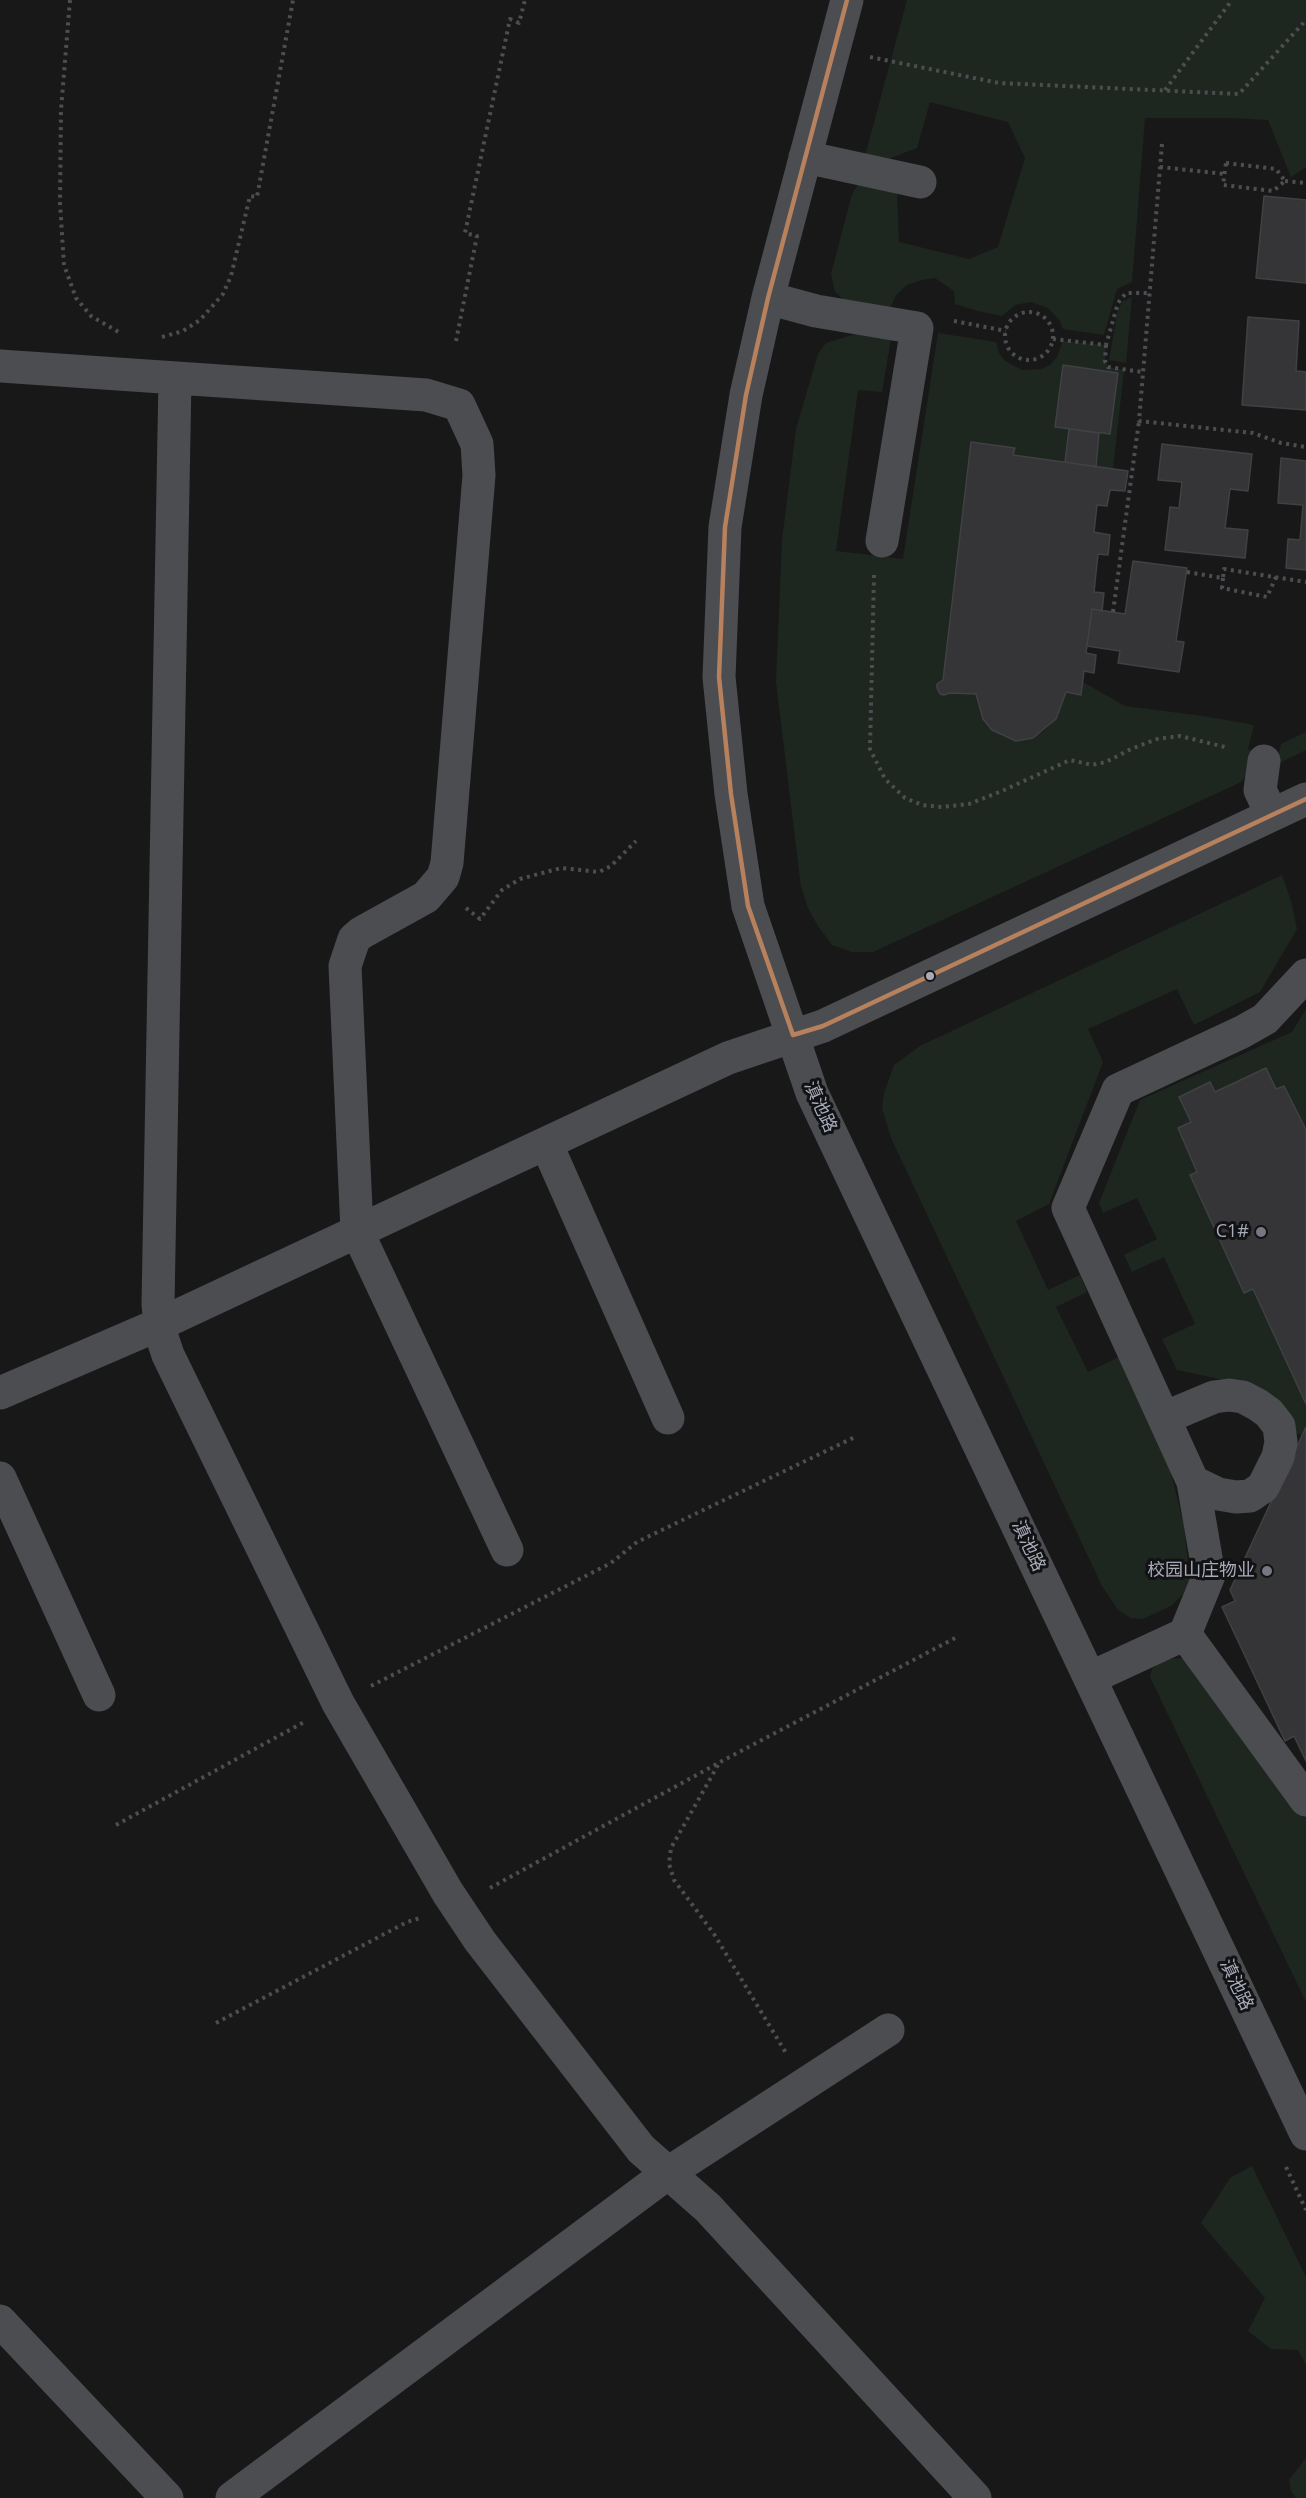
<!DOCTYPE html>
<meta charset="utf-8">
<style>
body{margin:0}
canvas{display:block;background:#181818}
</style>
<canvas width="1306" height="2498"></canvas>
<script>
const ctx = document.querySelector('canvas').getContext('2d');
ctx.lineJoin = 'round';
function paint(path, color) {
  ctx.fillStyle = color;
  ctx.fill(path, 'evenodd');
}
function poly(rows) {
  const path = new Path2D();
  for (const r of rows) {
    if (r.length === 3) {
      path.moveTo(r[0] + r[2], r[1]);
      path.arc(r[0], r[1], r[2], 0, 2 * Math.PI);
      continue;
    }
    path.moveTo(r[0], r[1]);
    for (let i = 2; i < r.length; i += 2) path.lineTo(r[i], r[i + 1]);
  }
  return path;
}
function stroke(path, color, width, dash) {
  ctx.strokeStyle = color;
  ctx.lineWidth = width;
  ctx.lineCap = dash ? 'butt' : 'round';
  ctx.setLineDash(dash || []);
  ctx.stroke(path);
}
function write(font, color, halo, rows, align = 'center') {
  ctx.font = font + ' "Open Sans","Noto Sans SC",sans-serif';
  ctx.lineWidth = 6;
  ctx.setLineDash([]);
  ctx.textBaseline = 'middle';
  ctx.strokeStyle = halo;
  ctx.fillStyle = color;
  for (const [text, x, y, turn = 0] of rows) {
    ctx.save();
    ctx.translate(x, y);
    ctx.rotate((+turn || 0) * Math.PI / 180);
    ctx.textAlign = isNaN(turn) ? turn : align;
    if (halo) ctx.strokeText(text, 0, 0);
    ctx.fillText(text, 0, 0);
    ctx.restore();
  }
}
const green = poly([
 [907,0,1306,0,1306,167,1291,177,1268,120,1234,118,1145,118,1132,282,1117,289,1104,335,1063,329,1060,321,1048,308,1031,302,1015,305,1002,316,978,311,955,304,954,291,935,278,922,280,907,285,896,295,890,309,843,299,835,292,831,274,852,194,859,183,897,191,899,242,969,259,998,247,1025,158,1008,122,930,102,917,148,883,161,865,156],
 [1132,297,1126,363,1109,360,1118,309,1123,301],
 [859,333,891,338,882,392,858,390,836,551,903,559,938,333,996,342,999,353,1005,361,1022,370,1041,369,1050,365,1057,357,1063,341,1106,345,1105,361,1108,367,1124,370,1113,469,1096,467,1099,433,1110,434,1117,373,1063,365,1055,427,1069,429,1065,462,1013,455,1014,448,971,443,943,680,937,684,940,694,976,694,983,719,992,730,1016,741,1033,738,1044,731,1056,719,1066,692,1081,695,1083,682,1125,706,1203,716,1254,725,1248,749,1252,751,1247,772,1243,780,1237,784,873,952,852,952,832,945,818,926,808,908,801,887,776,682,782,540,796,429,818,354,826,343],
 [1306,732,1306,750,1277,764,1281,744],
 [1282,875,1291,901,1297,929,1260,992,1194,1025,1177,989,1088,1029,1103,1062,1049,1204,1016,1221,1048,1290,1080,1275,1087,1292,1056,1307,1088,1372,1119,1357,1169,1465,1184,1525,1190,1581,1183,1594,1171,1606,1143,1619,1131,1618,1118,1610,1102,1586,891,1138,882,1108,884,1093,894,1065,920,1046],
 [1306,1009,1306,1130,1284,1086,1276,1089,1215,1092,1210,1082,1179,1097,1191,1122,1178,1128,1197,1172,1190,1175,1244,1293,1253,1289,1306,1404,1306,1427,1302,1436,1291,1431,1252,1386,1177,1370,1162,1339,1195,1324,1164,1257,1132,1272,1124,1255,1157,1239,1137,1198,1103,1213,1099,1203,1140,1100,1292,1032],
 [1185,1658,1196,1664,1306,1818,1306,2002,1150,1677,1152,1669,1165,1659],
 [1252,2166,1306,2277,1306,2365,1298,2350,1271,2349,1248,2331,1265,2298,1201,2223,1230,2178],
 [1306,2458,1306,2498,1296,2498,1291,2491,1289,2480]
]);
const building = poly([
 [1264,196,1306,200,1306,283,1256,278,1264,196],
 [1248,317,1299,321,1296,371,1306,372,1306,410,1242,405,1248,317],
 [1063,365,1118,373,1110,434,1055,427,1063,365],
 [1069,429,1099,433,1096,467,1065,462,1069,429],
 [971,442,1015,448,1013,455,1128,471,1125,491,1110,490,1107,506,1097,505,1094,532,1110,535,1108,555,1098,554,1094,592,1104,593,1102,611,1092,609,1086,653,1096,655,1094,673,1084,671,1081,695,1066,692,1056,719,1033,738,1016,741,992,730,983,719,976,694,950,693,944,695,940,694,937,688,937,684,943,680,971,442],
 [1162,444,1252,454,1248,491,1230,489,1225,528,1248,530,1245,558,1165,550,1170,507,1179,508,1182,482,1158,480,1162,444],
 [1281,458,1306,461,1306,570,1286,568,1288,539,1300,540,1303,505,1278,503,1281,458],
 [1133,561,1187,568,1176,641,1184,642,1179,672,1118,663,1120,651,1087,646,1092,609,1125,614,1133,561],
 [1266,1068,1276,1089,1284,1086,1306,1130,1306,1404,1253,1289,1244,1293,1190,1175,1197,1172,1178,1128,1191,1122,1179,1097,1210,1082,1215,1092,1266,1068],
 [1306,1427,1306,1761,1294,1736,1285,1741,1222,1607,1235,1601,1230,1590,1306,1427]
]);
const path = poly([
 [70,0,61,110,60,203,64,265,76,298,91,316,122,334],
 [870,57,999,83,1239,94,1306,20],
 [1165,90,1232,0],
 [1162,144,1139,421,1253,433,1281,443,1306,447],
 [1226,163,1276,169,1285,181,1273,191,1223,185,1226,163],
 [1160,167,1225,174],
 [1285,181,1306,183],
 [1029,336,24],
 [954,321,1006,331],
 [162,337,183,331,200,320,223,294,231,276,250,196,257,197,293,0],
 [1053,339,1106,345,1118,303,1126,293,1149,293],
 [456,341,477,236,465,233,510,19,519,23,525,0],
 [1106,345,1105,361,1108,367,1142,372],
 [1187,572,1223,578,1224,569,1306,582],
 [874,575,870,749,885,779,905,798,922,805,942,807,969,804,1002,791,1070,760,1092,765,1106,762,1131,749,1157,739,1180,736,1229,748],
 [1223,578,1222,588,1267,597,1276,577],
 [1113,612,1139,421],
 [466,908,480,919,502,890,520,879,561,868,599,872,611,866,636,841],
 [371,1686,611,1563,637,1542,855,1437],
 [718,1765,671,1848,669,1864,674,1880,714,1934,786,2053],
 [116,1825,306,1721],
 [490,1888,724,1760,957,1637],
 [216,2023,407,1922,420,1918],
 [1286,2167,1306,2210]
]);
const minor = poly([
 [847,0,768,298,746,395,725,527,719,677,731,794,748,906,812,1093,1306,2134],
 [805,157,920,182],
 [768,298,816,311,917,328,882,541],
 [0,366,426,395,459,405,477,444,479,475,447,863,443,877,426,897,361,933,354,939,345,966,357,1231,507,1550],
 [175,378,158,1304,161,1334,168,1355,338,1703,448,1893,480,1941,641,2149,708,2208,975,2498],
 [1264,761,1260,790,1272,815],
 [546,1143,668,1418],
 [0,1393,160,1324,728,1058,823,1026,1306,799],
 [1164,1418,1214,1397,1229,1395,1243,1397,1258,1405,1269,1413,1279,1426,1281,1442,1278,1457,1263,1487,1250,1496,1236,1497,1218,1494,1193,1482],
 [0,1478,99,1695],
 [1185,1634,1306,1800],
 [1090,1678,1185,1634,1209,1575,1193,1482,1068,1208,1118,1090,1242,1032,1265,1019,1306,975],
 [0,2321,167,2498],
 [232,2498,668,2173,888,2030]
]);
const bus1 = poly([
 [847,0,768,298,746,395,725,527,719,677,731,794,748,906,793,1035,823,1026,1306,799]
]);
const markers = [
 [930,976,5,"#a7acba"],
 [1261,1232,6,"#757881"],
 [1267,1571,6,"#757881"]
];
const streetNames = [
 ["滇池路",820,1107,66],
 ["滇池路",1028,1546,65],
 ["滇池路",1236,1985,65]
];
const poiNames = [
 ["C1#",1249,1232],
 ["校园山庄物业",1255,1571]
];
paint(green, '#1d261f');
paint(building, '#353537');
stroke(building, '#404144', 1.5);
stroke(path, '#4d4e52', 4, [3, 4.5]);
stroke(minor, '#4b4d51', 33);
stroke(bus1, '#b6815c', 4.5);
for (const [x, y, r, color] of markers) {
  const dot = new Path2D();
  dot.arc(x, y, r, 0, 2 * Math.PI);
  ctx.fillStyle = color;
  ctx.fill(dot);
  stroke(dot, '#121214', 2);
}
write('18px', '#a7acba', '#121214', streetNames);
write('18px', '#a7acba', '#121214', poiNames, 'right');
</script>
